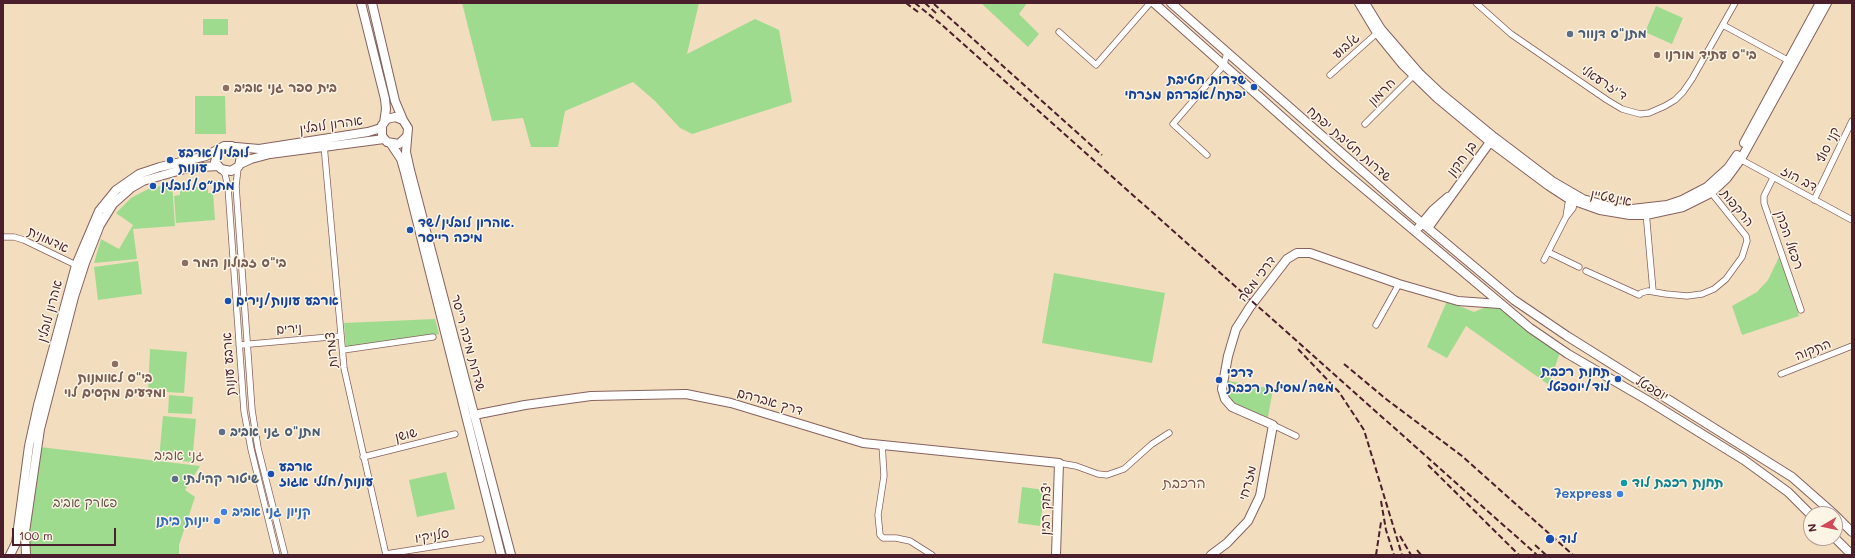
<!DOCTYPE html>
<meta charset="utf-8">
<style>
body{margin:0}
#map{position:relative;width:1855px;height:558px;overflow:hidden;background:#f2ddbe;font-family:Mali,sans-serif}
canvas{display:block}
.frame{position:absolute;inset:0;border:4px solid #4a1f2b;pointer-events:none}
.north{position:absolute;left:1803px;top:506px;width:40px;height:40px;box-sizing:border-box;background:#fcf5e5;border:1px solid #b59f9b;border-radius:50%;rotate:261deg;font-size:11px;font-weight:700;line-height:16px;text-align:center;color:#4a1f2b}
.north::after{content:'';display:block;margin:auto;width:14px;height:18px;background:#d1495b;clip-path:polygon(50% 0,100% 100%,50% 72%,0 100%)}
.scale{position:absolute;left:12px;top:528px;width:104px;height:18px;box-sizing:border-box;border:2px solid #4a1f2b;border-top:0;padding-left:5px;font-size:12px;line-height:14px;white-space:nowrap;color:#4a1f2b;-webkit-text-stroke:3px #fcf5e5;paint-order:stroke}
</style>
<div id="map">
<canvas width="1855" height="558"></canvas>
<div class="frame"></div>
<div class="north">N</div>
<div class="scale">100 m</div>
</div>
<script>
const ctx = document.querySelector('canvas').getContext('2d');
ctx.lineJoin = 'round';
function paint(path, color) {
  ctx.fillStyle = color;
  ctx.fill(path, 'evenodd');
}
function poly(rows) {
  const path = new Path2D();
  for (const r of rows) {
    path.moveTo(r[0], r[1]);
    for (let i = 2; i < r.length; i += 2) path.lineTo(r[i], r[i + 1]);
  }
  return path;
}
function stroke(path, color, width, dash) {
  ctx.strokeStyle = color;
  ctx.lineWidth = width;
  ctx.lineCap = dash ? 'butt' : 'round';
  ctx.setLineDash(dash || []);
  ctx.stroke(path);
}
function write(font, color, halo, rows, align = 'center') {
  ctx.font = font + ' Mali,"Playpen Sans Hebrew",sans-serif';
  ctx.lineWidth = 3;
  ctx.setLineDash([]);
  ctx.textBaseline = 'middle';
  ctx.strokeStyle = halo;
  ctx.fillStyle = color;
  for (const [text, x, y, turn = 0] of rows) {
    ctx.save();
    ctx.translate(x, y);
    ctx.rotate((+turn || 0) * Math.PI / 180);
    ctx.textAlign = isNaN(turn) ? turn : align;
    if (halo) ctx.strokeText(text, 0, 0);
    ctx.fillText(text, 0, 0);
    ctx.restore();
  }
}
const green = poly([
 [462,3,699,3,687,54,755,19,779,30,792,102,692,134,680,128,655,101,633,82,565,111,558,147,531,147,523,118,492,121],
 [981,3,1027,3,1019,14,1039,34,1028,47],
 [1656,6,1683,18,1672,44,1645,32],
 [203,19,228,19,228,35,203,35],
 [195,96,225,96,226,134,195,134],
 [172,183,175,226,133,229,137,259,94,263,101,239,119,249,133,225,116,213,131,198,148,189],
 [208,186,208,193,213,193,215,220,176,223,174,196,180,195,180,188],
 [1780,255,1799,316,1742,335,1732,306,1757,292,1768,280],
 [138,261,142,294,98,300,94,267],
 [1054,273,1165,293,1152,363,1042,343],
 [1447,301,1474,312,1486,307,1496,306,1560,352,1549,385,1466,326,1447,358,1427,347],
 [435,319,439,334,346,347,344,323],
 [150,349,187,352,184,393,148,391],
 [1224,380,1273,389,1267,422,1227,403],
 [169,395,193,397,192,414,168,413],
 [163,416,196,419,192,462,159,459],
 [40,447,200,466,185,490,195,497,179,545,179,555,30,555,28,540],
 [446,472,455,509,417,517,409,480],
 [1022,487,1045,490,1040,526,1018,523]
]);
const street = poly([
 [1476,3,1511,34,1607,100,1622,109,1640,114,1649,113,1665,106,1675,100,1683,92,1692,79,1735,3],
 [1723,25,1791,62],
 [1059,32,1096,65,1150,3],
 [1330,75,1377,33],
 [1365,124,1414,75],
 [324,145,344,368,386,555],
 [1207,155,1173,124,1224,65,1227,52],
 [1738,158,1852,220],
 [238,168,236,186,252,410,258,448,285,555],
 [221,169,225,174,228,187,244,411,251,449,277,555],
 [1773,178,1764,196,1764,203,1801,310],
 [1814,200,1852,121],
 [1646,212,1653,291],
 [1566,217,1568,204,1572,197],
 [3,237,14,237,24,240,78,266],
 [1548,252,1579,267],
 [1544,260,1566,217,1573,208,1575,198],
 [1586,271,1639,295,1641,293,1648,291,1666,294,1687,296,1702,294,1714,289,1726,279,1742,257,1747,241,1746,236,1710,191],
 [1376,325,1399,284],
 [239,345,341,336],
 [343,350,433,337],
 [1781,374,1852,346],
 [1273,425,1296,436],
 [882,444,884,476,878,515,880,535,883,538,896,538,910,541,932,555],
 [363,457,455,434],
 [1059,463,1076,466,1098,474,1107,475,1124,469,1152,444,1169,433],
 [386,554,481,539]
]);
const secondary = poly([
 [361,3,385,99,386,109,384,123],
 [372,3,395,101,403,120],
 [1154,3,1336,165,1530,328,1568,354,1647,400,1744,460,1788,492,1811,515],
 [1171,3,1410,213,1514,300,1567,336,1792,477,1834,514],
 [1359,3,1377,33,1403,65,1437,98,1490,142,1549,186,1569,199,1600,210,1630,215,1646,215,1683,207,1711,193,1727,178,1741,159,1827,3],
 [1365,3,1381,29,1420,74,1438,91,1494,137,1552,181,1583,199,1615,208,1632,209,1667,205,1682,200,1707,187,1728,168,1737,155],
 [407,136,399,144,387,142,382,136,382,125,387,119,395,117,403,120,408,128,406,152,410,170,511,555],
 [1744,143,1820,3],
 [391,144,401,159,405,173,501,555],
 [236,147,259,149,368,132,381,128],
 [240,164,251,159,270,154,384,139],
 [1419,227,1433,210,1448,197],
 [1428,228,1493,138],
 [474,415,525,405,591,396,686,394,731,403,863,443,1059,463,1056,555],
 [1835,515,1852,532],
 [1835,538,1852,555],
 [10,555,16,543,29,446,38,405,76,265,99,211,116,190,139,174,160,167,206,156,224,146,232,146,238,150,241,156,239,166,231,171,221,169,215,162,218,150],
 [26,555,25,532,40,429,74,297,85,263,100,225,113,204,131,188,143,181,188,168,217,166],
 [1211,555,1227,543,1248,521,1260,496,1273,425,1232,407,1225,399,1222,389,1228,356,1236,329,1250,307,1287,259,1297,253,1310,253,1399,284,1458,301,1500,304]
]);
const rail = poly([
 [906,3,918,12],
 [915,3,942,25,1537,555],
 [925,3,937,14],
 [934,4,1102,155],
 [1298,349,1339,392,1364,430,1402,555],
 [1344,364,1386,399,1462,456,1573,555],
 [1428,465,1519,555],
 [1381,501,1386,530,1394,555],
 [1400,536,1411,555],
 [1535,545,1546,555],
 [1417,550,1421,555],
 [1376,555,1381,522]
]);
const markers = [
 [1570,34,4,"#5c6f8a"],
 [1657,55,4,"#8d6e63"],
 [1254,87,4,"#1a4fb4"],
 [226,88,4,"#8d6e63"],
 [170,160,4,"#1a4fb4"],
 [153,186,4,"#1a4fb4"],
 [410,230,4,"#1a4fb4"],
 [185,263,4,"#8d6e63"],
 [228,301,4,"#1a4fb4"],
 [115,364,4,"#8d6e63"],
 [1618,379,4,"#1a4fb4"],
 [1219,380,4,"#1a4fb4"],
 [222,432,4,"#5c6f8a"],
 [271,474,4,"#1a4fb4"],
 [175,479,4,"#5c6f8a"],
 [1624,483,4,"#0f9aa8"],
 [1620,494,4,"#3f7fe0"],
 [224,512,4,"#3f7fe0"],
 [217,521,4,"#3f7fe0"],
 [1550,539,5,"#1a4fb4"]
];
const serviceNames = [
 ["מתנ\"ס דנוור",1578,34],
 ["מתנ\"ס גני אביב",230,432],
 ["שיטור קהילתי",183,479]
];
const streetNames = [
 ["גלבוע",1346,46,-42],
 ["ד'יזרעאלי",1604,83,33],
 ["חרמון",1382,92,-45],
 ["אהרון לובלין",331,125,-8],
 ["שדרות חטיבת יפתח",1349,144,41],
 ["קני סוף",1828,145,-64],
 ["בן חקון",1462,159,-53],
 ["דב הוז",1799,179,28],
 ["אינשטיין",1611,198,11],
 ["הרקפות",1737,208,51],
 ["אדמונית",48,240,25],
 ["רפאל הכהן",1789,240,71],
 ["דרכי משה",1257,279,-53],
 ["אהרון לובלין",50,311,-75],
 ["נירים",289,329,-5],
 ["שדרות מיכה רייסר",468,343,75],
 ["צמרות",332,350,-96],
 ["התקוה",1813,350,-21],
 ["ארבע עונות",229,364,-94],
 ["יוספטל",1652,389,31],
 ["דרך אברהם",770,402,16],
 ["שושן",406,435,-14],
 ["מזרחי",1248,483,-75],
 ["יצחק רבין",1046,509,-89],
 ["סלניקיו",432,536,-9]
];
const educationNames = [
 ["בי\"ס עתיד מורנו",1665,55],
 ["בית ספר גני אביב",234,88],
 ["בי\"ס זבולון המר",193,263],
 ["בי\"ס לאומנות",115,378,"center"],
 ["ומדעים מקסים לוי",115,393,"center"]
];
const transitNames = [
 ["שדרות חטיבת",1246,80,"right"],
 ["יפתח/אברהם מזרחי",1246,95,"right"],
 ["לובלין/ארבע",178,153],
 ["עונות",178,168],
 ["מתנ״ס/לובלין",161,186],
 ["אהרון לובלין/שד.",418,223],
 ["מיכה רייסר",418,238],
 ["ארבע עונות/נירים",236,301],
 ["תחנת רכבת",1610,372,"right"],
 ["לוד/יוספטל",1610,387,"right"],
 ["דרכי",1227,373],
 ["משה/מסילת רכבת",1227,388],
 ["ארבע",279,467],
 ["עונות/חללי אגוז",279,482],
 ["לוד",1559,539]
];
const cultureNames = [
 ["תחנת רכבת לוד",1632,483]
];
const shopNames = [
 ["7express",1612,494],
 ["קניון גני אביב",232,512,"left"],
 ["יינות ביתן",209,521]
];
const parkNames = [
 ["פארק אביב",85,503]
];
const neighbourhoodNames = [
 ["גני אביב",179,456],
 ["הרכבת",1184,484]
];
paint(green, '#9fdb8f');
stroke(street, '#85625e', 7);
stroke(secondary, '#85625e', 10);
stroke(street, '#fff', 5.5);
stroke(secondary, '#fff', 8);
stroke(rail, '#4a1f2b', 2, [6, 3]);
for (const [x, y, r, color] of markers) {
  const dot = new Path2D();
  dot.arc(x, y, r, 0, 2 * Math.PI);
  ctx.fillStyle = color;
  ctx.fill(dot);
  stroke(dot, '#fcf5e5', 1.5);
}
write('bold 13px', '#4e5e75', '#fcf5e5', serviceNames, 'left');
write('13px', '#4a1f2b', '#fcf5e5', streetNames);
write('bold 13px', '#785e54', '#fcf5e5', educationNames, 'left');
write('bold 13px', '#164399', '#fcf5e5', transitNames, 'left');
write('bold 13px', '#0d838f', '#fcf5e5', cultureNames, 'left');
write('bold 13px', '#366cbe', '#fcf5e5', shopNames, 'right');
write('13px', '#5f4e44', '#fcf5e5', parkNames);
write('14px', '#79504a', '#fcf5e5', neighbourhoodNames);
</script>
